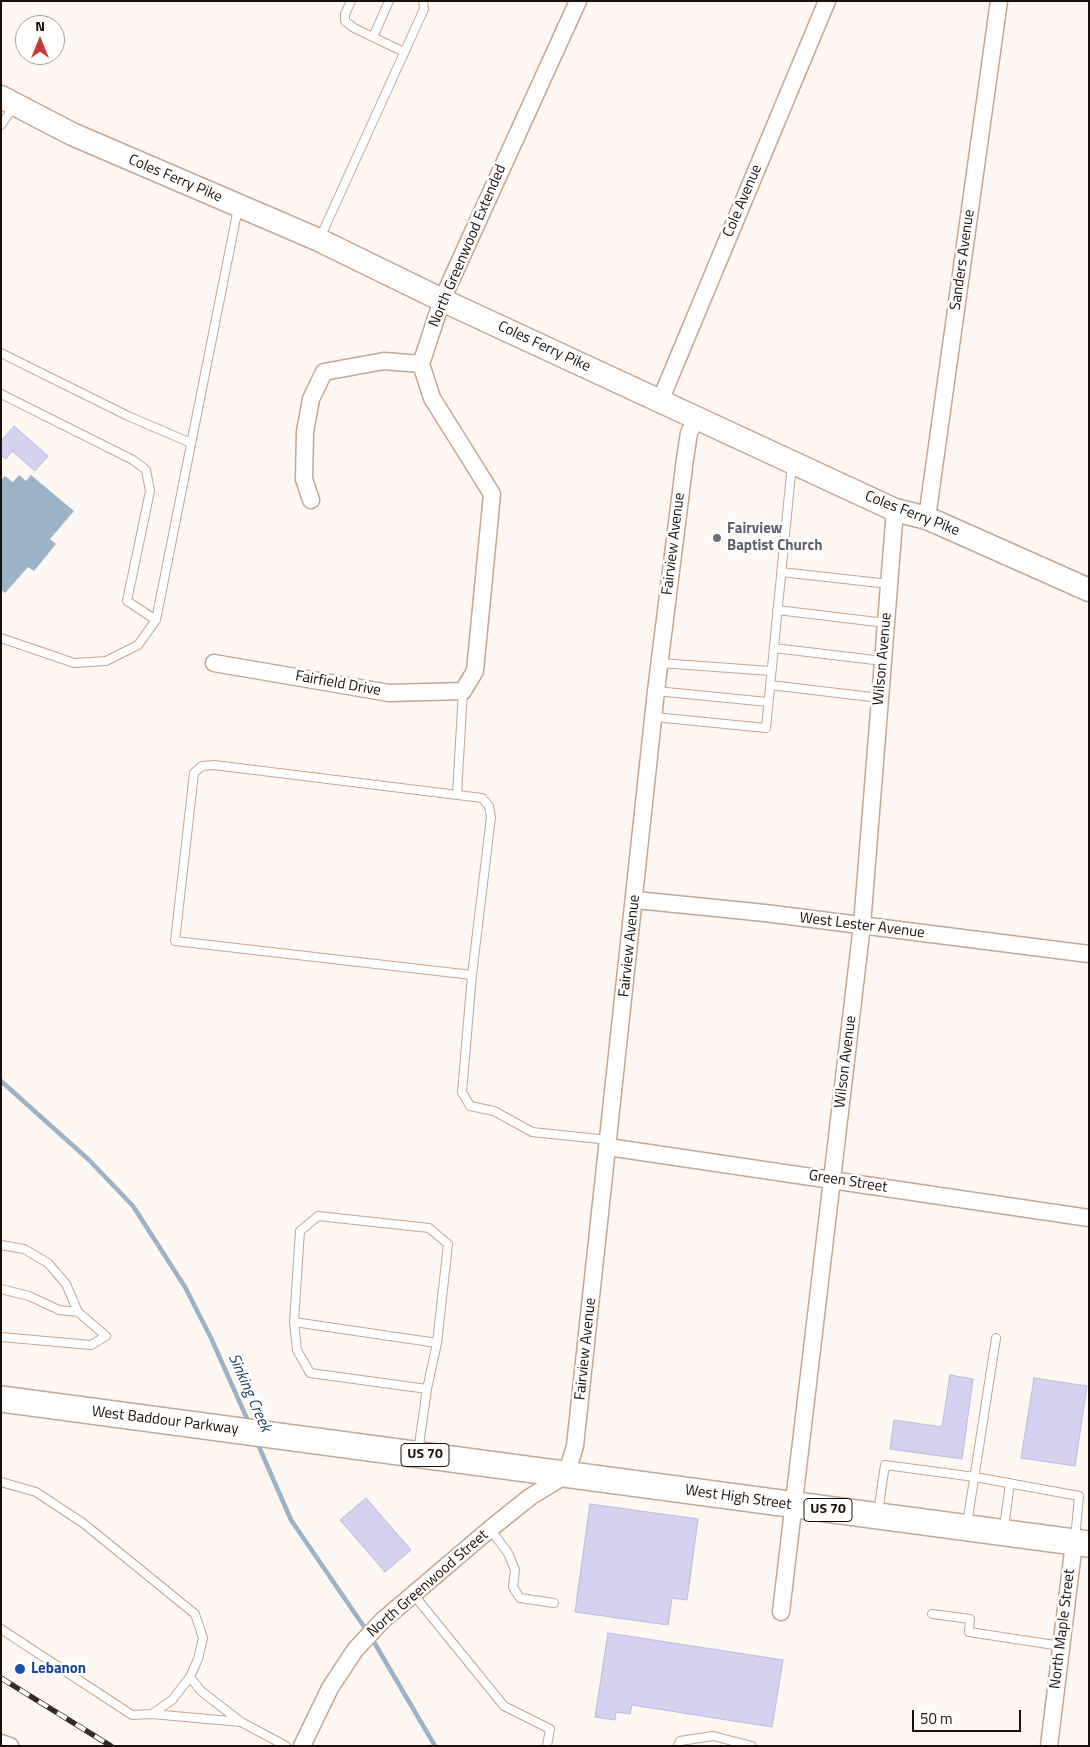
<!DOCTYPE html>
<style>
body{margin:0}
#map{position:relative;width:1090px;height:1747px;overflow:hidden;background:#fef7f2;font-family:"Titillium Web",sans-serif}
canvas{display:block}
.frame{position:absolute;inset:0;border:2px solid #1b1007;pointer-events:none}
.north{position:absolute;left:15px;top:15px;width:50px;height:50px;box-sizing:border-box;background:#fff;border:1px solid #a49f9c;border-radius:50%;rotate:0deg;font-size:14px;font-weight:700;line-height:20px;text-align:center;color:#1b1007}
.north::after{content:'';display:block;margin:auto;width:18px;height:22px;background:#c83a35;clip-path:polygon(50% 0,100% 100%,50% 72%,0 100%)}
.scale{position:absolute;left:912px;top:1710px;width:109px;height:22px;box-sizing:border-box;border:2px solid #1b1007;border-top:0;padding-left:6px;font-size:15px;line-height:18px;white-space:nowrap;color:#1b1007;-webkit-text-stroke:4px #fff;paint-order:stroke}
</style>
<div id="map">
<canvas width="1090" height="1747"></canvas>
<div class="frame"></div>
<div class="north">N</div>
<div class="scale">50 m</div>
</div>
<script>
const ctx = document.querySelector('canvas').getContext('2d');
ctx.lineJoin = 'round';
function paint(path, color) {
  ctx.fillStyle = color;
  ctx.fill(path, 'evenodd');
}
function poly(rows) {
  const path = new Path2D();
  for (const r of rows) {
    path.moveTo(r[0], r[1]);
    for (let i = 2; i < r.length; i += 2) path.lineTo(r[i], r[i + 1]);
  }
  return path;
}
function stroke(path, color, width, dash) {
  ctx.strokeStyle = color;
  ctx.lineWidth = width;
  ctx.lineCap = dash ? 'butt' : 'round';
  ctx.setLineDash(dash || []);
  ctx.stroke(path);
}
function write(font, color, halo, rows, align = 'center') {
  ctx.font = font + ' "Titillium Web",sans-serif';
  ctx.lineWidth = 5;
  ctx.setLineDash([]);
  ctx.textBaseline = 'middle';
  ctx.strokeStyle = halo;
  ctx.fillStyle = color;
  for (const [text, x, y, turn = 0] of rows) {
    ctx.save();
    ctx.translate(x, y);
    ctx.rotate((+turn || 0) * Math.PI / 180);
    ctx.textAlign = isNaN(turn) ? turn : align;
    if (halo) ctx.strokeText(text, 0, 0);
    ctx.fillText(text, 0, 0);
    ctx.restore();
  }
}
const water = poly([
 [19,475,26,481,31,475,74,511,50,539,56,544,34,571,28,567,5,593,1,590,1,480,5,476,13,482]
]);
const stream = poly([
 [1,1081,89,1160,133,1206,185,1287,211,1338,249,1423],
 [257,1442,291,1520,367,1631],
 [371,1637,435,1746]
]);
const building = poly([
 [14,426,48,456,35,471,12,451,6,459,1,455,1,441,14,426],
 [950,1375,973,1379,962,1459,890,1449,894,1420,942,1427,950,1375],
 [1034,1378,1087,1386,1075,1466,1021,1458,1034,1378],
 [366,1498,411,1550,385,1572,340,1520,366,1498],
 [590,1504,698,1519,687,1600,672,1598,668,1625,575,1612,590,1504],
 [608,1633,783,1660,772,1727,632,1705,630,1714,616,1712,615,1720,595,1717,608,1633]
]);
const lane = poly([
 [351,1,345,14,345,21,354,28,404,52],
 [373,37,389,1],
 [1,125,14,106],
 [320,238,424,9,423,1],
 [1,353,128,416,191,443],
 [1,394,133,460,146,470,150,491,127,601,156,620],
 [781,572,889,584],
 [777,610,886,623],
 [1,638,74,663,106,661,138,645,156,620,238,208],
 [774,648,883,661],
 [660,663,771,671],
 [770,685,880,698],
 [656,691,768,702],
 [654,717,766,728,792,464],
 [457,794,463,691],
 [472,975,175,941,194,773,202,766,214,765,482,798,489,806,491,817,472,975,462,1092,470,1106,494,1111,532,1132,609,1140],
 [1,1245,24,1249,48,1263,66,1284,78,1312,106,1336,91,1345,1,1337],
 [1,1289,29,1296,59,1310,78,1312],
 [294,1322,437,1343],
 [418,1452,427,1389,437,1343,448,1244,429,1228,318,1216,300,1231,294,1322,297,1350,310,1373,427,1389],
 [1,1482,36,1492,83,1523,195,1614,203,1638,198,1659,190,1677,201,1691,241,1722,286,1746],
 [878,1512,885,1465,975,1477,1079,1496,1075,1539],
 [967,1524,996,1338],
 [1004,1528,1010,1483],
 [490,1529,508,1553,515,1570,513,1587,520,1598,554,1603],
 [413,1594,504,1706,550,1729,547,1746],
 [932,1614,970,1619,969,1632,1061,1646],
 [1,1629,132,1715,152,1714,241,1722],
 [152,1714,172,1700,190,1677],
 [678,1746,680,1741,713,1736,752,1746]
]);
const street = poly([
 [660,401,827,1],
 [311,500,304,479,305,432,311,399,324,372,384,361,421,364],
 [927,518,999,1],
 [214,663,389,693,463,691,475,671,492,494,432,398,421,364,442,300,578,1],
 [636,900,765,913,1089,954],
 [608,1147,1089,1218],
 [781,1612,862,925,895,510],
 [1,1743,10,1746],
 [302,1746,330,1688,355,1650,383,1620,490,1529,530,1497,566,1475,575,1446,656,691,685,459,689,433,696,418],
 [1049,1746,1074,1543]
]);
const secondary = poly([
 [1,97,72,134,319,240,442,300,895,510,927,518,1089,590]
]);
const primary = poly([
 [1,1399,1089,1544]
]);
const rail = poly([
 [1,1678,111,1746]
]);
const markers = [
 [717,538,5,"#6b7280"],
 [20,1669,6,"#1a4fb4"]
];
const shields = [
 [425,1455,48],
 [828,1510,48]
];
const shieldNames = [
 ["US 70",425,1455],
 ["US 70",828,1510]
];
const streetNames = [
 ["Coles Ferry Pike",175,179,23],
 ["Cole Avenue",743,201,-67],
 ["North Greenwood Extended",468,246,-67],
 ["Sanders Avenue",963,260,-82],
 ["Coles Ferry Pike",544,347,25],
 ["Coles Ferry Pike",912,514,21],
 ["Fairview Avenue",674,544,-83],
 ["Wilson Avenue",883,659,-85],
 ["Fairfield Drive",338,684,10],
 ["West Lester Avenue",862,926,7],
 ["Fairview Avenue",630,946,-84],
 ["Wilson Avenue",846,1062,-83],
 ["Green Street",848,1182,9],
 ["Fairview Avenue",586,1349,-84],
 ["West Baddour Parkway",165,1421,7],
 ["West High Street",738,1498,8],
 ["North Greenwood Street",428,1584,-41],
 ["North Maple Street",1063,1629,-83]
];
const worshipNames = [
 ["Fairview",727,529],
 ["Baptist Church",727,546]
];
const transitNames = [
 ["Lebanon",31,1669]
];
const waterNames = [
 ["Sinking Creek",249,1393,66]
];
paint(water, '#9bb2c7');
stroke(stream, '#9bb2c7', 4.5);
paint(building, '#d5d2f0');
stroke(building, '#bcb9dd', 1);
stroke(lane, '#c6a68e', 10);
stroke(street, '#c6a68e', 19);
stroke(secondary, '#c6a68e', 25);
stroke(primary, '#c6a68e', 28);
stroke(lane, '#fff', 8);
stroke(street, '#fff', 16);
stroke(secondary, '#fff', 22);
stroke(primary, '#fff', 25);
stroke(rail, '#382d25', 5.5);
stroke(rail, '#fff', 4, [11]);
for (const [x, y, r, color] of markers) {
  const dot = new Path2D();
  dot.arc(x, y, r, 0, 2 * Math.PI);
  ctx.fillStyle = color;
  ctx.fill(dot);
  stroke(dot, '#fff', 2);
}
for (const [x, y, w] of shields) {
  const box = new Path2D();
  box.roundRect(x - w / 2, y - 11.5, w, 23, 4);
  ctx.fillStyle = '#fff';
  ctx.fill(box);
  stroke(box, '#1b1007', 1);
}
write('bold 14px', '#1b1007', null, shieldNames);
write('15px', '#1b1007', '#fff', streetNames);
write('bold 15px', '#5b616d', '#fff', worshipNames, 'left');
write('bold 15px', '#164399', '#fff', transitNames, 'left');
write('italic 16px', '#113857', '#fff', waterNames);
</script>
